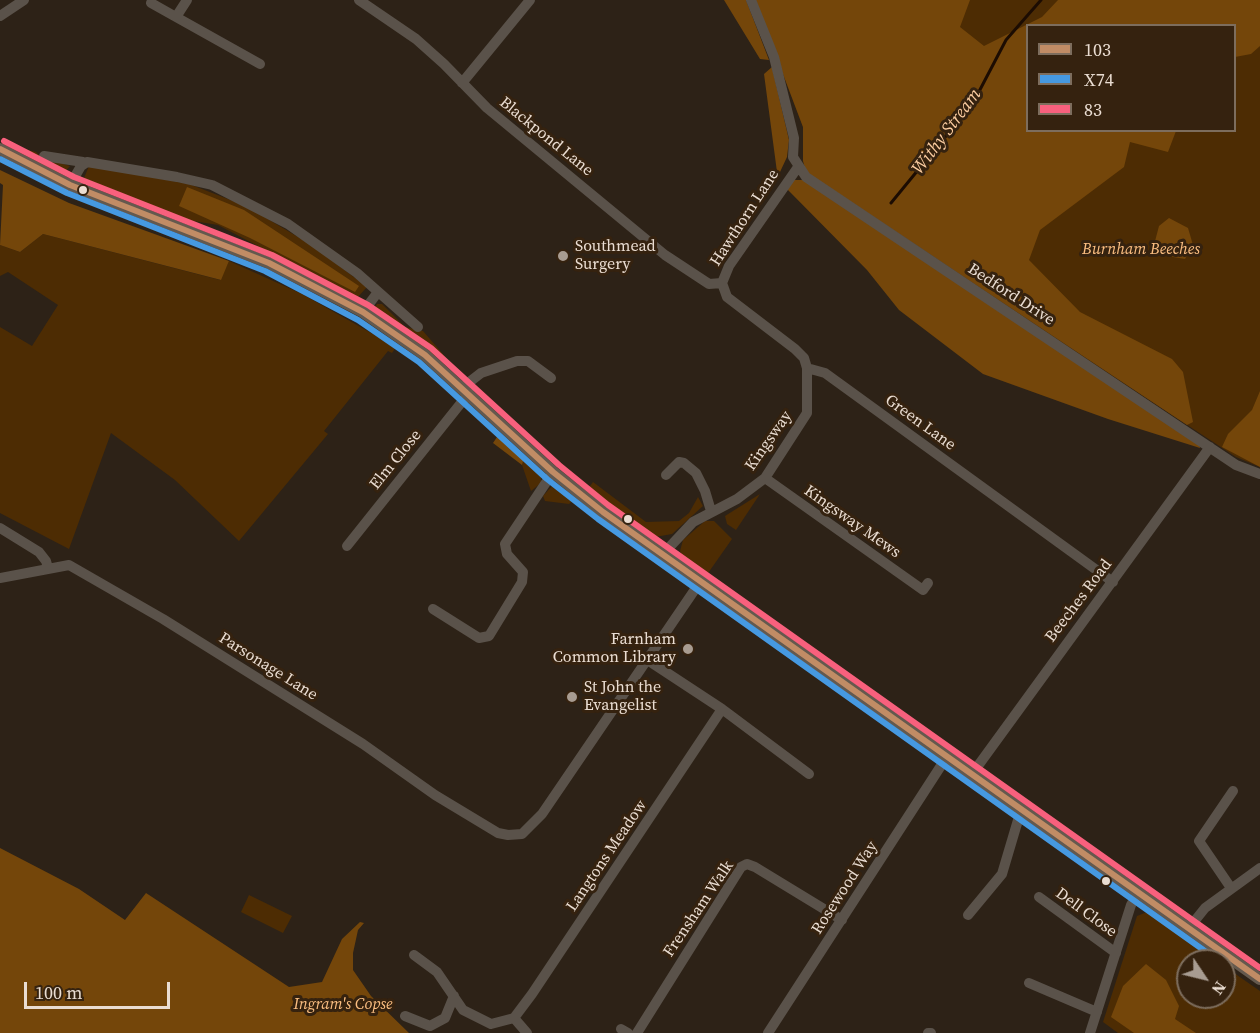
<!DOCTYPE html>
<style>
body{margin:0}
#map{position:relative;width:1260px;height:1033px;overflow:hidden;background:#2d2217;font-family:"Source Serif 4",serif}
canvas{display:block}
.legend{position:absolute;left:1026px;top:24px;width:210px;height:108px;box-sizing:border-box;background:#35220f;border:2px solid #7d6d5d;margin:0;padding:8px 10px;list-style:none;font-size:18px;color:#eaddd2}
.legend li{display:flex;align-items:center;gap:12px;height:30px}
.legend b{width:30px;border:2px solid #7d6d5d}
.north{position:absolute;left:1176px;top:949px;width:60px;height:60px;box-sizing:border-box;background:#35220f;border:2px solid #7d6d5d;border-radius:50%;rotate:125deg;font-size:16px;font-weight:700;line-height:24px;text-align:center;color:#eaddd2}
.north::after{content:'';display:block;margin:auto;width:21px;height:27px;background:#a89c91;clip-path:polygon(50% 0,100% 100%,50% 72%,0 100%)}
.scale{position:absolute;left:24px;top:982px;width:146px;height:27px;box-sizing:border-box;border:3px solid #eaddd2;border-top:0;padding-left:8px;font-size:18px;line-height:21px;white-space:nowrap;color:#eaddd2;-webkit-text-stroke:4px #35220f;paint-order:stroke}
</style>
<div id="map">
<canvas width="1260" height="1033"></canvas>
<ul class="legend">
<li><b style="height:8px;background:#c18c65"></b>103</li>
<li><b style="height:8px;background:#4699e1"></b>X74</li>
<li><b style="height:8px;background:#f8607d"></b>83</li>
</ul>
<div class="north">N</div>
<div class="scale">100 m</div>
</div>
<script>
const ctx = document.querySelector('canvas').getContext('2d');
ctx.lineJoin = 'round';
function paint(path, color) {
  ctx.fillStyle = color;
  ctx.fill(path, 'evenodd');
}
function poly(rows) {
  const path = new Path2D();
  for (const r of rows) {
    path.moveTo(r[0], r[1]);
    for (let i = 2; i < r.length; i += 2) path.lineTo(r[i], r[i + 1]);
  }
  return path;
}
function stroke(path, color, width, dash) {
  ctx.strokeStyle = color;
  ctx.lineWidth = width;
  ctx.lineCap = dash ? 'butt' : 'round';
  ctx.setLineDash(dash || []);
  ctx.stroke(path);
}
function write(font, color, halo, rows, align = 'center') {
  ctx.font = font + ' "Source Serif 4",serif';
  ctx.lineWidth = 6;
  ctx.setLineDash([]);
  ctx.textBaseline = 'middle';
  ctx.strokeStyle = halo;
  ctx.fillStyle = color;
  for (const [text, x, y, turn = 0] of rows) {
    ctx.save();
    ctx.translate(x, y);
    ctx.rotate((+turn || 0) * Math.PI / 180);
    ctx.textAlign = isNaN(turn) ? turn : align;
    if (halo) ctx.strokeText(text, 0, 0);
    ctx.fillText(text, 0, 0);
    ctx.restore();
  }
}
const green = poly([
 [755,0,1260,0,1260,467,1236,457,965,279,803,161,803,127],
 [1028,26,1234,26,1234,130,1028,130],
 [1,143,36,152,41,157,70,166,62,175],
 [89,166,189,184,246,206,313,246,367,287,357,298,218,225,187,220,84,178],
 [43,234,220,280,229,261,302,294,396,347,392,353,388,351,324,431,328,434,239,541,175,480,111,433,69,549,0,513,0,327,32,346,58,305,8,272,0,276,0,245,20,252],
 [377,304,382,304,405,327,423,331,448,360,442,361,376,314,374,309],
 [524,458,535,464,541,473,541,483,531,491,522,465],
 [593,482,646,522,679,521,689,513,698,497,703,506,672,534,655,537,587,490],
 [552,486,572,501,569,504,545,501,543,496],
 [760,494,736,530,727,524,725,516],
 [705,521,714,521,732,539,706,576,683,559,680,551,683,540],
 [249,895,292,916,283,933,241,912],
 [1147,912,1217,961,1188,961,1188,997,1224,997,1224,966,1260,991,1260,1033,1118,1033,1103,1022,1137,916]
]);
const forest = poly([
 [724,0,746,0,769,60,760,59],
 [755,0,970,0,960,27,984,46,1042,17,1058,0,1260,0,1260,46,1251,54,1235,57,1234,26,1028,26,1028,130,1176,131,1168,152,1130,142,1124,167,1040,230,1029,260,1080,312,1172,359,1183,372,1193,422,1187,425,806,172,803,161,803,127],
 [772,67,789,140,787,157,780,172,777,172,764,74],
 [0,170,69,203,229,261,221,280,43,234,20,252,0,245,3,185,0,183],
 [792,180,803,180,1199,443,1200,448,1108,419,983,374,899,310,867,270,787,189],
 [187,187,244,210,359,286,355,292,250,238,179,206],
 [1169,218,1188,228,1193,245,1185,259,1173,257,1154,245,1159,226],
 [1260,391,1260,467,1222,447,1228,434,1252,410],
 [499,434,524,458,522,465,493,443],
 [0,848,79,889,125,920,146,893,289,987,322,982,342,939,360,922,364,923,358,930,353,953,353,970,371,996,409,1033,0,1033],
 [1146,964,1166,980,1179,1006,1175,1019,1196,1033,1134,1033,1111,1017,1123,986]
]);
const stream = poly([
 [891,203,973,103,1006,40,1041,0]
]);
const minor = poly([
 [359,0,416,39,444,64,487,108,665,255,709,284,722,283],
 [751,0,774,57,794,138,793,157,806,177,1236,465,1260,474],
 [151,3,176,17,187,0],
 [0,16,24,0],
 [176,17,260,64],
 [462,83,530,0],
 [44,156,83,162],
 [70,185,81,166,87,162,177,177,212,185,288,224,357,273,418,327],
 [722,283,727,297,795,349,804,358,807,368,825,373,1113,582],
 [722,283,729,266,798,167],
 [363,312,378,292],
 [463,387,481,373,517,361,528,361,551,378],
 [666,475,679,462,684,463,696,473,705,491,711,511],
 [765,478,923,590,928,583],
 [0,528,39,552,46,561,48,568],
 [347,546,469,393],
 [663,554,693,522,737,499,765,478,807,413,807,368],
 [0,578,69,565,163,619,363,744,435,795,498,833,508,835,522,834,542,814,700,582],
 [433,609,479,638,489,636,522,582,523,572,507,554,505,544,553,472],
 [646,659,722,709,809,774],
 [972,774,1210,447],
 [1231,888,1199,841,1233,791],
 [1039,897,1116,953],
 [968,915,1002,874,1021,810],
 [1189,928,1205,908,1260,868],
 [414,955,437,972,463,1010,491,1024,514,1018,532,994,722,709],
 [1029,983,1097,1012],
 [405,1016,430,1026,445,1018,454,996],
 [514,1018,527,1033],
 [621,1029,628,1033],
 [637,1033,741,867,747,864,755,867,842,920],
 [768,1033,946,758],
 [928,1033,931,1033],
 [1090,1033,1131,905,1138,893]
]);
const major = poly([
 [0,149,70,185,269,263,363,312,425,355,553,472,603,512,1260,979]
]);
const bus1 = poly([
 [0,149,70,185,269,263,363,312,425,355,553,472,603,512,1260,979]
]);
const bus2 = poly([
 [0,159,67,193,265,271,358,320,419,362,547,479,598,519,1219,961]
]);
const bus3 = poly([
 [4,141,74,177,272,255,368,305,431,348,559,465,608,505,1260,968]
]);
const markers = [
 [83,190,5,"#eaddd2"],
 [563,256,6,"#a89c91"],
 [628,519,5,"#eaddd2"],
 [688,649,6,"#a89c91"],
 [572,697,6,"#a89c91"],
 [1106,881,5,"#eaddd2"]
];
const streetNames = [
 ["Blackpond Lane",546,137,39],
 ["Hawthorn Lane",745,218,-57],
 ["Bedford Drive",1011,295,33],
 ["Green Lane",920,423,36],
 ["Kingsway",769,441,-55],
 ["Elm Close",396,460,-51],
 ["Kingsway Mews",852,522,35],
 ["Beeches Road",1079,601,-53],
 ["Parsonage Lane",268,667,32],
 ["Langtons Meadow",607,856,-56],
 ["Rosewood Way",845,888,-57],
 ["Frensham Walk",699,909,-56],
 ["Dell Close",1086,913,36]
];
const poiNames = [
 ["Southmead",575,247],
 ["Surgery",575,265],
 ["Farnham",676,640,"right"],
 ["Common Library",676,658,"right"],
 ["St John the",584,688],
 ["Evangelist",584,706]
];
const parkNames = [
 ["Burnham Beeches",1141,250],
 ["Ingram's Copse",343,1005]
];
const waterNames = [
 ["Withy Stream",947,132,-53]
];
paint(green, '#4d2c03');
paint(forest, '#74460a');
stroke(stream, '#1c0c02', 3);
stroke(minor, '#5a524a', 10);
stroke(major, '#64594e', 12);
stroke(bus1, '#c18c65', 6);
stroke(bus2, '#4699e1', 6);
stroke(bus3, '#f8607d', 6);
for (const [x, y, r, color] of markers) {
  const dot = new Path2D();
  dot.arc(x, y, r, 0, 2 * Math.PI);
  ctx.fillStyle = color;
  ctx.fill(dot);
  stroke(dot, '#35220f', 2);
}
write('16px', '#eaddd2', '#35220f', streetNames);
write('16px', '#eaddd2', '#35220f', poiNames, 'left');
write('italic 16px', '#fbbe81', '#35220f', parkNames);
write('italic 18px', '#fbcca0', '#35220f', waterNames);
</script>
